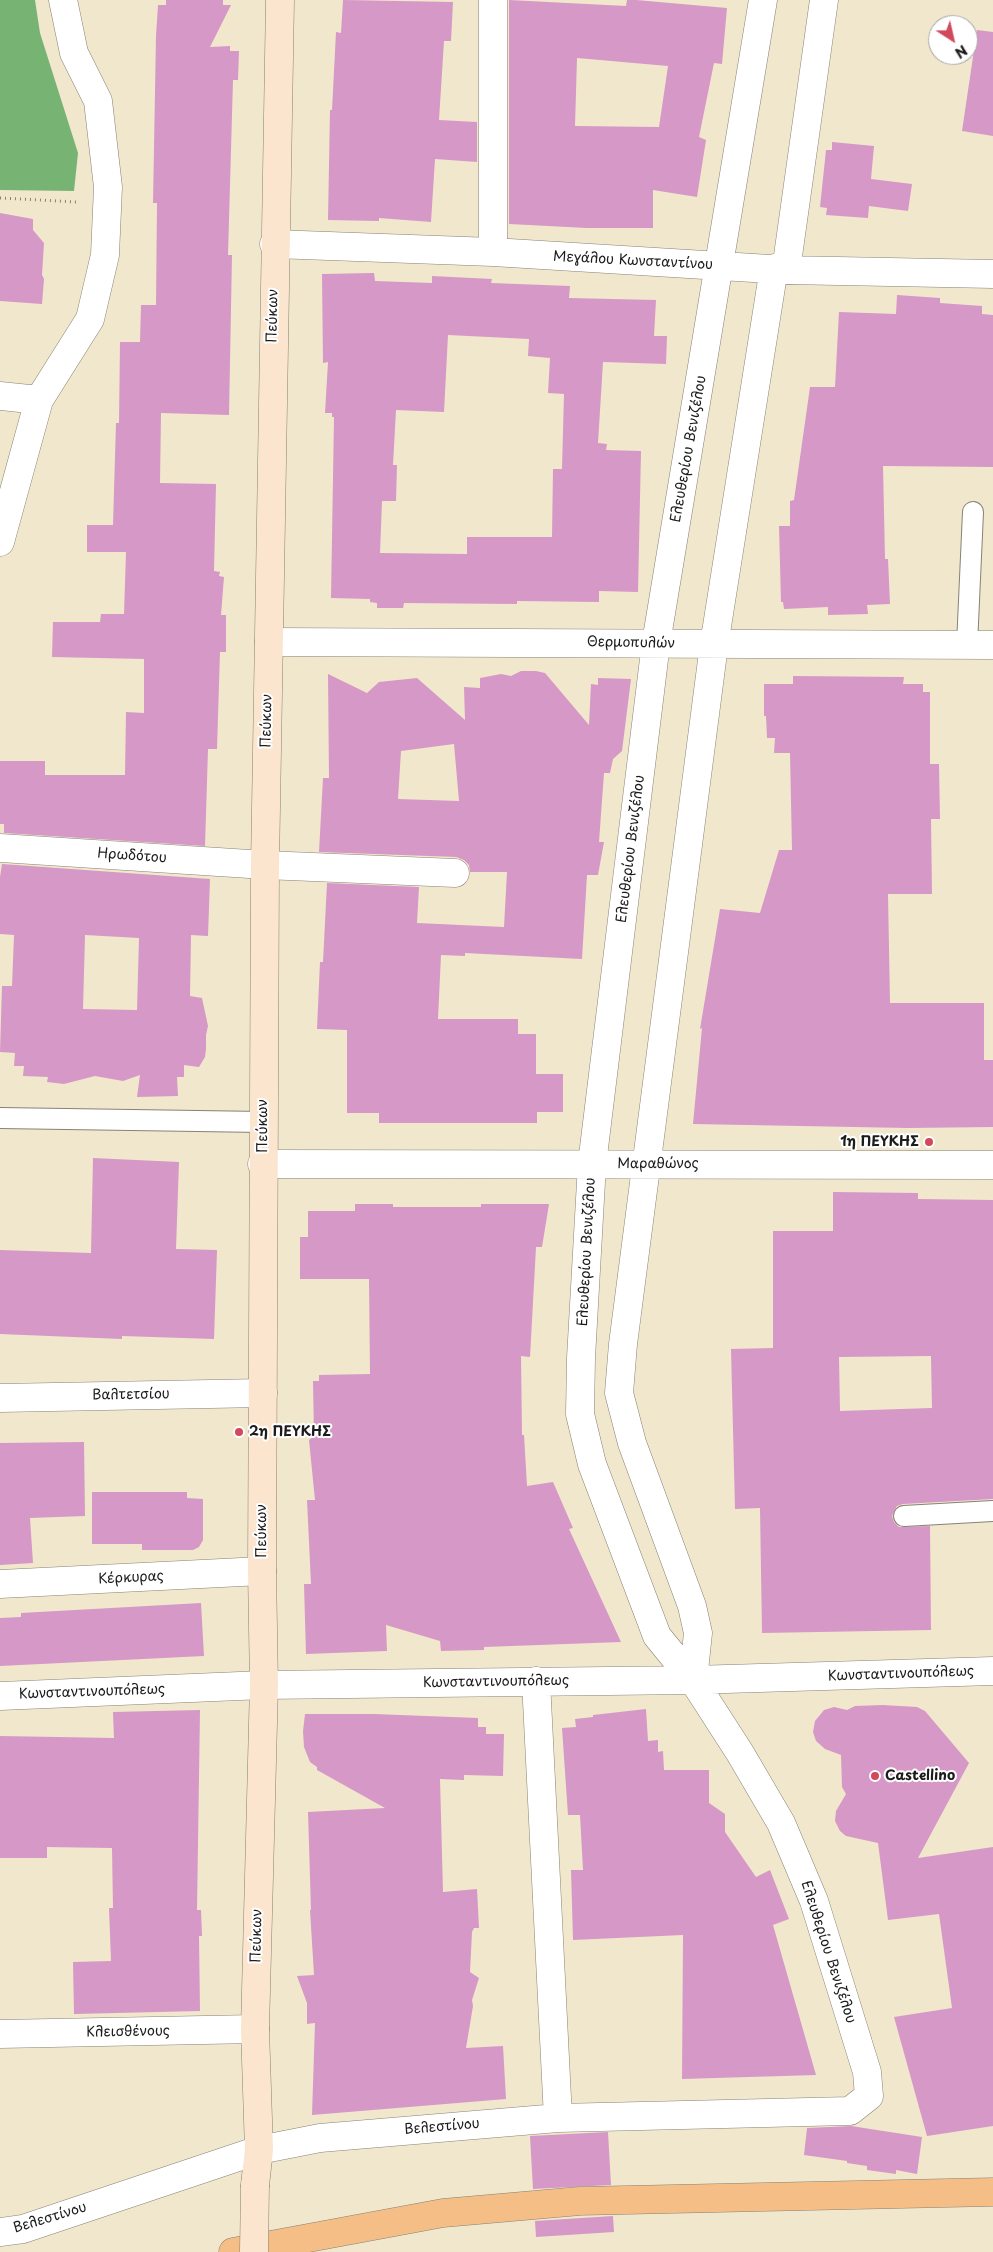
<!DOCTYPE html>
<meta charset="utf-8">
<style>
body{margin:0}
#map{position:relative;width:993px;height:2252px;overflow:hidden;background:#f1e7cd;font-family:"Playpen Sans",sans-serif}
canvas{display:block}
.north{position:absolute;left:928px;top:15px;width:50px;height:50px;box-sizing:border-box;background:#fff;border:1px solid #a4a4a4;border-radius:50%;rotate:145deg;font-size:14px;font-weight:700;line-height:20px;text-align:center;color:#1c1c1c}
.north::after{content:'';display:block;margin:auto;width:18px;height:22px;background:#d1495b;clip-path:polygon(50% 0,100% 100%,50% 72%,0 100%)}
</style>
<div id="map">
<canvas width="993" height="2252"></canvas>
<div class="north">N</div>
</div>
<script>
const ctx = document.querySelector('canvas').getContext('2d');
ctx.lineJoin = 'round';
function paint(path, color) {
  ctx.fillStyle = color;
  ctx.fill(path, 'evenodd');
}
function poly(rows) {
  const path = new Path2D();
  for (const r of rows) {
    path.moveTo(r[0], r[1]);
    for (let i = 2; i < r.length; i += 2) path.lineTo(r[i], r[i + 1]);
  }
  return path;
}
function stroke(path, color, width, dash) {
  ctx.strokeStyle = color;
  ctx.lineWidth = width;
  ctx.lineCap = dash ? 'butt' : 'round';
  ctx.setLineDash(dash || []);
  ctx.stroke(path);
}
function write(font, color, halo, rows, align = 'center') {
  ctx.font = font + ' "Playpen Sans",sans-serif';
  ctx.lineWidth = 4;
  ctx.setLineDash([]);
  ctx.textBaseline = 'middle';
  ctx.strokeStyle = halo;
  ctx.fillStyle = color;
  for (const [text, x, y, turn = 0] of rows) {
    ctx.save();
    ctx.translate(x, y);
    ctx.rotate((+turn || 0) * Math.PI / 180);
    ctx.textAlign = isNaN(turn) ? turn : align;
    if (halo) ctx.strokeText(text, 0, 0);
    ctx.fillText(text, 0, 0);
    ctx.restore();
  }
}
const forest = poly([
 [0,0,35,0,40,33,78,153,74,191,0,190]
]);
const building = poly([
 [166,0,223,0,223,5,231,5,210,47,230,46,230,51,239,51,238,80,233,80,228,255,232,255,229,415,161,413,160,483,216,484,214,571,220,572,219,576,224,577,221,615,226,615,226,652,220,652,217,749,208,749,205,846,4,833,4,824,0,824,0,761,45,761,45,775,125,775,126,712,144,713,144,659,52,657,53,622,100,622,101,614,124,614,126,552,87,552,87,525,113,525,116,423,119,423,120,342,140,342,141,305,156,305,157,203,153,203,156,36,158,5,166,5],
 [343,0,453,2,451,41,444,41,439,120,477,122,477,162,435,159,431,222,379,218,379,221,328,220,330,110,332,110,336,32,341,33],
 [509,0,626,6,627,0,636,0,727,8,722,64,714,63,699,137,706,140,697,197,653,190,653,228,587,228,509,224],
 [577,58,668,66,659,127,575,126],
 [977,30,993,32,993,136,962,131],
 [832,142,874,146,871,179,912,184,908,211,869,206,868,218,826,215,827,208,820,207,826,150,832,150],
 [0,213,33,219,33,230,44,243,42,275,44,279,42,304,0,301],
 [374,273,375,281,432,283,432,276,492,279,491,283,570,286,569,298,656,300,654,336,667,336,666,364,603,362,598,443,607,444,606,450,641,451,638,592,599,591,599,602,517,601,517,604,404,603,403,608,377,608,377,603,370,602,370,599,331,598,334,417,332,417,332,413,325,413,328,362,323,363,322,274],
 [448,335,529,339,528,356,550,358,548,393,564,394,562,469,553,469,552,537,467,537,467,554,380,553,382,501,396,501,397,465,393,465,396,410,444,412],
 [897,295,940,298,940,303,982,306,982,314,993,315,993,467,883,466,885,559,888,559,890,604,867,605,868,614,828,615,828,607,784,609,783,602,781,602,779,526,790,526,790,501,794,500,810,387,835,387,839,312,896,314],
 [521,671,536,671,545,673,589,725,591,684,598,685,598,678,631,679,622,751,613,759,610,773,604,773,599,842,604,842,598,875,587,875,582,959,465,953,465,956,441,955,438,1019,518,1019,518,1034,536,1034,536,1074,563,1074,563,1112,537,1112,537,1123,379,1123,379,1113,347,1113,347,1030,317,1029,320,962,323,962,327,883,419,887,417,923,504,927,507,872,470,872,469,865,464,860,456,857,319,852,323,778,329,778,328,674,367,693,379,682,417,678,465,720,464,687,480,688,480,678,501,674,511,676],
 [454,744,459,801,398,799,401,751],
 [793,676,904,677,903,684,923,684,923,692,930,692,930,764,939,764,940,819,931,819,932,894,888,894,890,1003,984,1003,984,1060,993,1060,993,1127,908,1128,693,1124,702,1028,700,1029,720,909,760,913,779,850,792,850,790,753,774,753,775,738,767,738,766,716,764,716,764,684,793,684],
 [2,864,210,879,208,936,191,935,190,996,202,998,208,1026,206,1035,206,1049,205,1057,199,1067,184,1065,184,1077,177,1077,178,1096,137,1097,140,1075,123,1081,95,1076,64,1084,47,1082,48,1077,23,1076,24,1066,14,1066,15,1053,0,1052,2,986,12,986,14,935,0,934,0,877],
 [85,935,139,938,137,1010,83,1009],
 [93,1158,179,1162,176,1249,217,1250,214,1339,122,1336,122,1339,0,1334,0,1250,91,1253],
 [833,1192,918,1193,918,1199,993,1200,993,1499,903,1504,897,1506,892,1516,894,1522,899,1527,930,1526,931,1630,762,1633,760,1508,735,1509,731,1349,773,1348,773,1231,833,1231],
 [931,1356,932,1408,840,1411,839,1357],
 [355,1204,393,1204,393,1207,481,1207,481,1204,549,1204,542,1247,536,1247,530,1357,521,1356,522,1435,524,1435,527,1486,553,1482,573,1528,569,1529,621,1642,484,1647,484,1650,441,1651,440,1641,386,1625,387,1651,306,1654,304,1584,311,1584,307,1500,315,1500,309,1440,314,1436,313,1381,319,1381,319,1375,370,1374,369,1279,300,1279,300,1237,308,1237,308,1211,355,1211],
 [84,1442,85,1516,30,1518,33,1563,0,1565,0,1443],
 [92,1492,187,1492,187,1498,203,1499,203,1540,199,1547,193,1550,142,1550,142,1544,92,1544],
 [201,1603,204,1656,0,1666,0,1618,21,1617,21,1613],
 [883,1705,917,1707,925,1711,969,1763,918,1858,993,1847,993,2126,927,2136,894,2017,952,2008,939,1914,888,1920,878,1843,846,1836,840,1831,835,1821,836,1811,846,1794,842,1787,841,1755,825,1749,816,1741,813,1732,815,1721,824,1710,834,1707,847,1710,855,1706],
 [646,1709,648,1741,658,1740,658,1752,663,1751,664,1770,709,1770,709,1803,725,1814,725,1832,756,1877,770,1870,789,1919,773,1925,816,2075,682,2079,683,1935,573,1940,571,1870,583,1870,580,1815,568,1815,562,1728,576,1727,575,1719,593,1717,593,1715],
 [200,1710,197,1910,201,1910,202,1936,199,1936,200,2011,74,2014,73,1962,111,1961,109,1908,113,1908,112,1848,47,1847,47,1858,0,1858,0,1736,114,1738,113,1712],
 [305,1714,374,1714,478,1718,478,1727,486,1727,486,1734,504,1734,503,1776,464,1775,464,1780,440,1779,443,1892,477,1889,479,1928,474,1928,472,1932,470,1972,479,1978,472,2000,473,2006,466,2048,503,2046,506,2099,312,2115,315,2023,307,2024,307,2003,297,1976,314,1975,310,1910,311,1910,308,1812,385,1808,317,1770,317,1767,310,1762,304,1747,303,1731],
 [851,2126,922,2137,917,2174,896,2170,896,2174,867,2170,867,2166,847,2163,847,2161,804,2155,807,2128],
 [608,2132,611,2185,533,2189,530,2136],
 [613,2216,614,2232,536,2237,535,2221]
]);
const path = poly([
 [0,198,77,202]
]);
const lane = poly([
 [967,645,973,512],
 [0,1118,263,1122],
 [904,1516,993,1511]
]);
const street = poly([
 [493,0,493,252],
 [274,244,493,252,786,270,993,274],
 [786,270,824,0],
 [0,396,39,400],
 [0,542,39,400,90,319,105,255,108,187,98,101,74,53,63,0],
 [269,642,993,645],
 [0,848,265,865,455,873],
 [262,1164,993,1165],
 [0,1398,263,1393],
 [0,1584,262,1571],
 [693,1680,698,1633,692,1606,632,1443,619,1393,623,1344,714,645,774,268],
 [536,1681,558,2118],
 [0,1696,264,1685,693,1680,993,1671],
 [0,2034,255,2029],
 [0,2232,23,2229,259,2150,320,2138,558,2118,850,2111,869,2096,867,2072,814,1901,781,1823,740,1753,693,1680,657,1636,592,1464,580,1414,581,1358,592,1164,656,643,763,0]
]);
const secondary = poly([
 [255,2185,259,2150,255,2029,264,1685,262,1571,265,865,280,0]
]);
const highway = poly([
 [233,2252,443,2213,580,2201,993,2192]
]);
const secondaryBridge = poly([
 [254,2252,255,2185]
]);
const markers = [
 [929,1142,5,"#d1495b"],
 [239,1432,5,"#d1495b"],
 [875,1776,5,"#d1495b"]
];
const streetNames = [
 ["Μεγάλου Κωνσταντίνου",633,261,3],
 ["Πεύκων",273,316,-89],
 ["Ελευθερίου Βενιζέλου",689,449,-80],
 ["Θερμοπυλών",631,643,1],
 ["Πεύκων",267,721,-89],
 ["Ελευθερίου Βενιζέλου",631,849,-83],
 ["Ηρωδότου",132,856,4],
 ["Πεύκων",263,1126,-90],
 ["Μαραθώνος",658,1164],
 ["Ελευθερίου Βενιζέλου",587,1252,-87],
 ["Βαλτετσίου",131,1395,-1],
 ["Πεύκων",262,1531,-90],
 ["Κέρκυρας",131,1578,-3],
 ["Κωνσταντινουπόλεως",901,1674,-2],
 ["Κωνσταντινουπόλεως",496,1682,-1],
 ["Κωνσταντινουπόλεως",92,1692,-2],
 ["Πεύκων",257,1936,-89],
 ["Ελευθερίου Βενιζέλου",828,1952,72],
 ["Κλεισθένους",128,2032,-1],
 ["Βελεστίνου",442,2127,-5],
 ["Βελεστίνου",50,2218,-17]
];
const poiNames = [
 ["1η ΠΕΥΚΗΣ",919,1142,"right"],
 ["2η ΠΕΥΚΗΣ",249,1432],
 ["Castellino",885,1776]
];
paint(forest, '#77b474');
paint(building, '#d698c6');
stroke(lane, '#868274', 22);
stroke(street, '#868274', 29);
stroke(secondary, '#868274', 29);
stroke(highway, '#868274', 29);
stroke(path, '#868274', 3, [1, 4]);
stroke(lane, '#fff', 20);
stroke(street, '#fff', 28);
stroke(secondary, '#fbe5cf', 28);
stroke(highway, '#f5be86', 28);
stroke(secondaryBridge, '#868274', 29, []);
stroke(secondaryBridge, '#fbe5cf', 28);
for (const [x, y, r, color] of markers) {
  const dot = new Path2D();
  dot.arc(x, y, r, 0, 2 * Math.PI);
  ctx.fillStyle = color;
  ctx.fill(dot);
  stroke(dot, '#fff', 2);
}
write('14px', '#1c1c1c', '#fff', streetNames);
write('bold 14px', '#1c1c1c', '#fff', poiNames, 'left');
</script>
